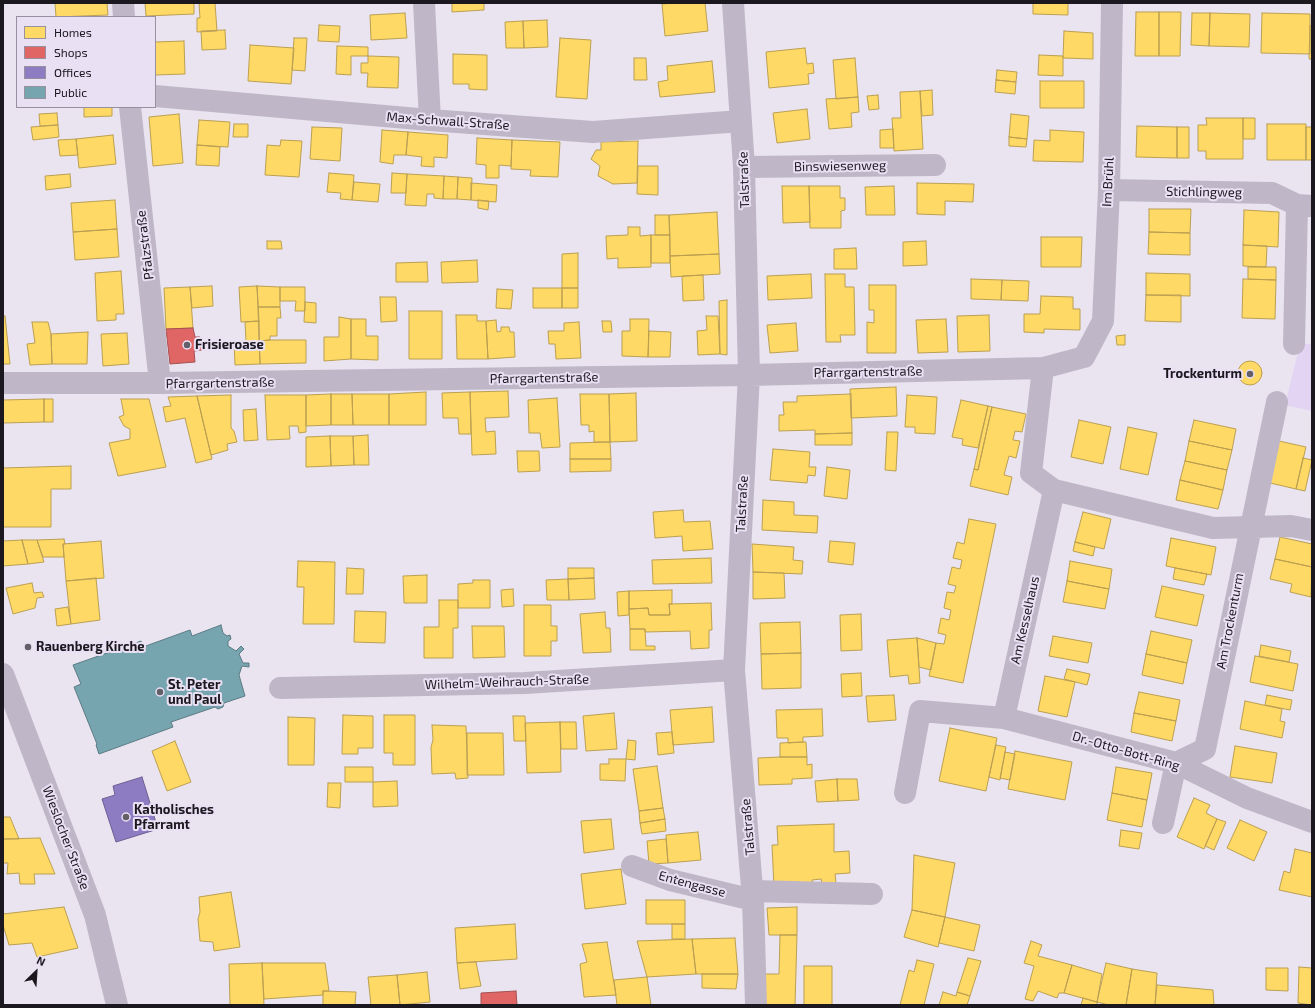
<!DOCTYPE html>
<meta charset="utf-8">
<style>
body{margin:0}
#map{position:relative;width:1315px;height:1008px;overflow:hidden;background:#eae4f0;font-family:"Exo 2",sans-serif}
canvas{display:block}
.frame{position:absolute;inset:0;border:4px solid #1b181f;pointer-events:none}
.legend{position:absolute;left:16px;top:16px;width:140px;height:92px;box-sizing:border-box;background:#e9e0f4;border:1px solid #97909f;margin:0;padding:5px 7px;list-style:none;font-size:12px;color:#1b181f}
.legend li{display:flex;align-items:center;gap:8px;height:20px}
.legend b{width:20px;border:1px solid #97909f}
.north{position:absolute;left:16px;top:952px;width:40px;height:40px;-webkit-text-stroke:3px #e9e0f4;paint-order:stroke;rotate:25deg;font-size:11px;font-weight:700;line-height:16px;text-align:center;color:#1b181f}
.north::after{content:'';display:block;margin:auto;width:14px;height:18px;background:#1b181f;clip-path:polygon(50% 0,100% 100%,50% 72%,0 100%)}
</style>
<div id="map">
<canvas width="1315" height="1008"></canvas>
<div class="frame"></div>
<ul class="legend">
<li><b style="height:11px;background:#ffd966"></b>Homes</li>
<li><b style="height:11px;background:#e06666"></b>Shops</li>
<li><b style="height:11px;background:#8e7cc3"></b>Offices</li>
<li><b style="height:11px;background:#76a5af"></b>Public</li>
</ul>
<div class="north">N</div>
</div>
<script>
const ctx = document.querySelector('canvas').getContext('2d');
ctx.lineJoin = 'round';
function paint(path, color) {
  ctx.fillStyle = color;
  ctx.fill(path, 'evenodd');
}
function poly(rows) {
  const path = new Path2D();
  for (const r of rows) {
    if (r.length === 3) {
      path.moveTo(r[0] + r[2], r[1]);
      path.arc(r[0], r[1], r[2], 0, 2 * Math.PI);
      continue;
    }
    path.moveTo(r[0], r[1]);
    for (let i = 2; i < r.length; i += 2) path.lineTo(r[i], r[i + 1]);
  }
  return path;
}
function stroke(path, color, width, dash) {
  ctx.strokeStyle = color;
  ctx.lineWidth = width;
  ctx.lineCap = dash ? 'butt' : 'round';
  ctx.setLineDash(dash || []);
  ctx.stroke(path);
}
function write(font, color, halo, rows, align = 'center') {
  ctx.font = font + ' "Exo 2",sans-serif';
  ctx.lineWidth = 4;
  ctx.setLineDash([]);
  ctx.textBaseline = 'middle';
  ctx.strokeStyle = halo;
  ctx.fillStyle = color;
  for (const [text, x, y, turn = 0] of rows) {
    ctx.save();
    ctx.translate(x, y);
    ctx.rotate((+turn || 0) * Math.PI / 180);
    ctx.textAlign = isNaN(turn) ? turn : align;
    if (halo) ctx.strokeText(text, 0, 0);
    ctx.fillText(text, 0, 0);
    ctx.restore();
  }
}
const green = poly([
 [1300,344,1312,344,1312,411,1285,405]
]);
const homes = poly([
 [55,3,107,3,108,15,56,17,55,3],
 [145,3,194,3,194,14,146,16,145,3],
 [199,3,215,3,217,31,197,32,197,18,200,18,199,3],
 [452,3,484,3,484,10,452,12,452,3],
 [674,3,705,3,708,31,665,36,662,4,674,3],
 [1033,3,1068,3,1068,15,1033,14,1033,3],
 [1136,12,1159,12,1159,56,1135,56,1136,12],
 [1159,12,1181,12,1180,56,1159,56,1159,12],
 [405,13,407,38,371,40,370,15,405,13],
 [1192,13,1210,13,1209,46,1191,45,1192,13],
 [1210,13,1250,14,1249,47,1209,46,1210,13],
 [1262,13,1310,14,1310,54,1261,53,1262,13],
 [547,20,548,47,524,48,523,21,547,20],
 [523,21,524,48,506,48,505,22,523,21],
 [319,25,340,26,339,42,318,41,319,25],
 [1310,26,1312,26,1312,59,1309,59,1310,26],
 [225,30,226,49,202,50,201,31,225,30],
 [1064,31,1093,33,1093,59,1063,58,1064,31],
 [294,38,307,38,305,71,292,70,294,38],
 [560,38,591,40,587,99,556,97,560,38],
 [184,41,185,74,155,75,155,42,184,41],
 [250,45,294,48,291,84,248,81,250,45],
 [337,46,368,47,368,56,351,56,351,75,336,74,337,46],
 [805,48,807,64,813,63,814,73,808,74,809,84,769,88,766,52,805,48],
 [453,54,487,55,487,90,469,89,469,84,453,84,453,54],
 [1039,55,1063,56,1063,76,1038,75,1039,55],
 [368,56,399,57,398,88,367,87,368,73,361,73,361,63,368,63,368,56],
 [634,58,646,58,647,80,634,80,634,58],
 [855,58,858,97,836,99,833,60,855,58],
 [712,61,715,92,660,97,658,82,668,80,667,66,712,61],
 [997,70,1017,72,1016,82,996,80,997,70],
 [996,80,1016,82,1015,94,995,92,996,80],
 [1040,81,1084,81,1084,108,1040,108,1040,81],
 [932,90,933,115,922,116,920,91,932,90],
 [920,91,923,149,894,151,892,118,901,118,900,92,920,91],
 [878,95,879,109,869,110,867,96,878,95],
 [858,97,859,112,851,113,852,127,829,129,826,99,858,97],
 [84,107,112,107,112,116,84,117,84,107],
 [807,109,810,139,777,143,773,113,807,109],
 [57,113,58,125,40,126,39,114,57,113],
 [179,114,183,163,153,166,149,117,179,114],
 [1011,114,1029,116,1027,139,1009,137,1011,114],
 [1206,118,1243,118,1243,159,1206,159,1206,151,1198,151,1198,125,1207,125,1206,118],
 [1243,118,1255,118,1255,139,1243,139,1243,118],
 [199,120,230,122,228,147,197,145,199,120],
 [234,124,248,124,248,137,233,137,234,124],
 [1267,124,1306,124,1306,160,1267,160,1267,124],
 [58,125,59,137,33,140,31,127,58,125],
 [1137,126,1177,127,1177,158,1136,157,1137,126],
 [312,127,342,128,340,161,310,159,312,127],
 [1177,127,1189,127,1189,158,1177,158,1177,127],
 [1306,127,1312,127,1312,160,1306,160,1306,127],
 [893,129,894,148,880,148,880,130,893,129],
 [382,130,408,132,406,155,394,155,393,164,380,162,382,130],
 [1050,130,1084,132,1083,162,1033,161,1034,140,1050,141,1050,130],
 [408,132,448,135,447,158,434,157,434,167,421,166,422,157,406,155,408,132],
 [113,135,116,164,79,168,76,139,113,135],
 [1009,137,1027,139,1026,147,1009,146,1009,137],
 [477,138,512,140,511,166,499,165,499,178,486,178,486,165,476,164,477,138],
 [76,139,78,155,60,156,58,140,76,139],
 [281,140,302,141,299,177,265,175,267,145,280,146,281,140],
 [512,140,560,142,558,177,530,176,531,170,511,169,512,140],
 [638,141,637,183,613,184,598,176,600,166,591,159,596,150,601,150,601,142,638,141],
 [197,145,220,147,219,166,196,165,197,145],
 [638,166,658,166,658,195,637,194,638,166],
 [329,173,354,175,352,200,340,199,341,193,327,192,329,173],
 [392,173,407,174,406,193,391,193,392,173],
 [70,174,71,187,46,190,45,176,70,174],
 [407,174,444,176,443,199,434,198,434,194,427,194,426,206,405,205,407,174],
 [444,176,458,177,457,199,443,199,444,176],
 [458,177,472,178,471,200,457,199,458,177],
 [354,182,380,184,378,202,352,200,354,182],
 [471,183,497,185,496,202,471,200,471,183],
 [917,183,974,184,973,202,945,201,945,215,917,214,917,183],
 [782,186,809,186,810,222,783,223,782,186],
 [809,186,840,186,840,198,845,198,845,210,841,211,841,228,810,228,809,186],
 [894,186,895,215,866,215,865,187,894,186],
 [115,200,117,229,73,232,71,203,115,200],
 [478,200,489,201,488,210,478,208,478,200],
 [1149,209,1191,209,1190,233,1149,232,1149,209],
 [1244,210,1279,212,1278,247,1243,245,1244,210],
 [717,212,719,254,670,256,669,215,717,212],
 [655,215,669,215,670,235,655,235,655,215],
 [628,227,640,227,640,236,651,235,651,267,618,268,618,258,607,259,606,236,628,235,628,227],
 [117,229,119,257,75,260,73,232,117,229],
 [1149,232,1190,233,1190,255,1148,254,1149,232],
 [651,235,670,235,670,263,651,263,651,235],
 [1041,237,1082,237,1081,267,1041,267,1041,237],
 [267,241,281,241,282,249,267,249,267,241],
 [926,241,927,265,903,266,903,242,926,241],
 [1243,245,1267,246,1266,267,1243,266,1243,245],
 [856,248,857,269,834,269,834,249,856,248],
 [578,253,578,288,562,288,562,254,578,253],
 [719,254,720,274,671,277,670,256,719,254],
 [477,260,478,282,442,283,441,262,477,260],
 [427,262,428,282,396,282,396,263,427,262],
 [1248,267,1276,267,1276,280,1248,279,1248,267],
 [121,271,124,314,116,314,116,320,97,321,95,273,121,271],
 [1146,273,1190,274,1190,296,1146,295,1146,273],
 [811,274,812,298,768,300,767,276,811,274],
 [825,274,845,274,845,287,854,287,855,335,840,335,841,342,826,342,825,274],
 [703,275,704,300,683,301,682,276,703,275],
 [971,279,1002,280,1001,300,971,299,971,279],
 [1243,279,1276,280,1275,319,1242,318,1243,279],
 [1002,280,1029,281,1028,301,1001,300,1002,280],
 [869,285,896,285,896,353,867,353,867,322,874,323,874,310,869,310,869,285],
 [212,286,213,306,192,308,190,287,212,286],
 [257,286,280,287,280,307,258,307,257,286],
 [257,286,259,321,241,322,239,287,257,286],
 [190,287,193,328,166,329,164,288,190,287],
 [280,287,305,287,305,311,295,311,296,301,280,301,280,287],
 [533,288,562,288,562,308,533,308,533,288],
 [562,288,578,288,578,308,562,308,562,288],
 [497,289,513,290,511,309,496,308,497,289],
 [1146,295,1181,295,1181,322,1145,321,1146,295],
 [1041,296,1073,297,1073,309,1080,309,1080,330,1044,329,1044,333,1024,332,1024,314,1040,314,1041,296],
 [380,297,396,297,397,321,381,322,380,297],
 [727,300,727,355,720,354,719,301,727,300],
 [305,302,316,303,316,323,304,322,305,302],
 [258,307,280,307,281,318,277,318,277,336,270,336,270,340,259,341,258,307],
 [409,311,442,311,442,359,409,359,409,311],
 [456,315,477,315,477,321,486,321,488,359,457,359,456,315],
 [989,315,990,351,958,352,957,316,989,315],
 [5,316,10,364,3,364,3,317,5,316],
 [706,316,718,316,720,354,698,355,697,331,707,330,706,316],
 [339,317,351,319,351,359,324,361,324,337,339,337,339,317],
 [351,319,366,319,366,336,378,336,378,360,351,359,351,319],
 [630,319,649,319,648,357,622,356,622,331,630,331,630,319],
 [946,319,948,352,918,353,916,320,946,319],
 [496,320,497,332,501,331,501,327,509,327,510,332,514,332,515,357,488,359,486,321,496,320],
 [259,321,260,364,235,365,234,342,246,341,245,322,259,321],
 [602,321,611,321,612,332,603,332,602,321],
 [32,322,48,322,51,334,52,364,30,365,27,344,35,343,32,322],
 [579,322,581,358,556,359,555,344,549,344,548,331,564,331,564,323,579,322],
 [796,323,798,351,770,353,767,325,796,323],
 [649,331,671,332,670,357,648,357,649,331],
 [88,332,87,364,52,364,51,334,88,332],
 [127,333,129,364,103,366,101,334,127,333],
 [1125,335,1125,345,1117,345,1116,336,1125,335],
 [270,340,306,340,306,363,260,364,259,341,270,340],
 [1250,373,12],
 [896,387,897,416,851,418,850,389,896,387],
 [508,391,509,417,485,418,486,432,495,431,496,454,472,455,470,392,508,391],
 [426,392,426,425,389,425,389,394,426,392],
 [470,392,471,434,459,434,458,418,443,418,442,393,470,392],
 [636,393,637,441,610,442,609,394,636,393],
 [331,394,352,394,353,425,331,425,331,394],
 [331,394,331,425,306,426,306,395,331,394],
 [352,394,389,394,389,425,353,425,352,394],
 [580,394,609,394,610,442,594,442,594,431,589,432,589,425,581,425,580,394],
 [851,394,852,433,815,434,815,430,779,431,779,415,784,415,783,402,797,402,797,396,851,394],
 [231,395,231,428,234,431,237,442,227,444,228,450,211,455,197,396,231,395],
 [265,395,306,395,306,432,299,433,298,426,289,426,290,439,267,440,265,395],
 [907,395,937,397,935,434,915,433,915,427,905,427,907,395],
 [197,396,212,459,196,463,185,418,166,422,163,407,171,406,168,397,197,396],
 [557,398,560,447,542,448,540,433,529,433,528,400,557,398],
 [44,399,53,399,53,422,44,422,44,399],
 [44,399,44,422,3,423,3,400,44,399],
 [121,399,149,399,166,467,118,476,109,443,130,439,130,429,124,426,119,417,124,415,121,399],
 [961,400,988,406,978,448,962,445,963,439,952,437,961,400],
 [988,406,992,407,978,470,974,469,988,406],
 [992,407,1026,414,1022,432,1015,431,1013,440,1020,441,1016,458,1009,456,1004,475,1012,477,1008,495,970,486,974,469,978,470,992,407],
 [256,409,258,440,244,441,243,410,256,409],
 [1079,420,1111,427,1103,464,1071,457,1079,420],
 [1194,420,1236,429,1232,450,1189,441,1194,420],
 [1128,427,1157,433,1148,475,1120,469,1128,427],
 [887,432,898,432,896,471,885,470,887,432],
 [852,433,852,445,815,445,815,434,852,433],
 [368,435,369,465,354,465,353,436,368,435],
 [330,436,331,466,306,467,306,437,330,436],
 [330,436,353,436,354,465,331,466,330,436],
 [1189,441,1232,450,1227,470,1185,461,1189,441],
 [1279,441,1306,447,1296,489,1270,483,1279,441],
 [610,442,611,459,570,459,570,443,610,442],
 [773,449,810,452,809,467,816,467,815,476,808,475,807,483,770,480,773,449],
 [517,451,539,451,540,471,518,472,517,451],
 [1303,458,1312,460,1305,491,1296,489,1303,458],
 [570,459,611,459,611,471,570,472,570,459],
 [1185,461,1227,470,1223,490,1180,480,1185,461],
 [71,466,71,489,51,489,51,527,3,527,3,468,71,466],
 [827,467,850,470,847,499,824,496,827,467],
 [1180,480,1223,490,1218,509,1176,500,1180,480],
 [763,500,794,502,794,515,818,516,817,533,762,530,763,500],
 [683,510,684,522,710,521,713,549,683,551,682,536,655,538,653,512,683,510],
 [1083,512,1111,519,1104,549,1075,542,1083,512],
 [969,519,996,524,963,683,929,676,936,643,944,644,946,635,938,633,941,618,949,620,951,610,944,608,947,592,954,593,956,586,948,584,952,567,960,569,962,560,953,558,957,542,964,544,969,519],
 [1280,537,1312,544,1312,567,1275,559,1280,537],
 [1171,538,1216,547,1211,575,1166,566,1171,538],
 [64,539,65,544,63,544,64,557,43,557,37,540,64,539],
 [22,540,37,540,44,562,28,564,22,540],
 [22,540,28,564,3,566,3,541,22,540],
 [101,541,104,578,66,581,63,544,101,541],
 [830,541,855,543,853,565,828,562,830,541],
 [1075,542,1095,547,1093,556,1073,551,1075,542],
 [752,544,794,547,793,560,803,561,802,574,753,572,752,544],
 [711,558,712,583,653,584,652,560,711,558],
 [1275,559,1312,567,1311,597,1290,592,1292,584,1270,579,1275,559],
 [298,561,335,562,334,624,303,624,304,587,297,587,298,561],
 [1070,561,1112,569,1109,589,1067,581,1070,561],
 [347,568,364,569,363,594,346,594,347,568],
 [568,568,594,568,594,578,568,579,568,568],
 [1175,568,1207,574,1204,585,1173,579,1175,568],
 [753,572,784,573,785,598,753,599,753,572],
 [427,575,427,603,404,603,403,576,427,575],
 [96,578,100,620,71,624,66,581,96,578],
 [594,578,595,599,569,600,568,579,594,578],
 [568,579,569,600,547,600,546,580,568,579],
 [473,580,490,580,490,608,458,608,458,584,473,583,473,580],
 [1067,581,1109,589,1105,609,1063,602,1067,581],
 [32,583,34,593,42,592,44,597,37,598,35,608,13,614,6,588,32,583],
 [1162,586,1204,595,1197,626,1155,617,1162,586],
 [513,589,514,606,502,607,501,590,513,589],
 [672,590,672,604,669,604,670,615,649,615,648,608,629,609,629,591,672,590],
 [629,591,629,615,618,616,617,592,629,591],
 [439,600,458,600,458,628,453,628,453,658,424,658,424,627,439,627,439,600],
 [711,603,712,630,709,630,709,648,691,649,690,631,645,632,645,629,630,629,629,609,648,608,649,615,670,615,669,604,711,603],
 [524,605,551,605,551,626,557,626,557,641,551,641,551,656,524,656,524,605],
 [68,607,71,624,57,626,55,609,68,607],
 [355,611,386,612,385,643,354,642,355,611],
 [605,612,606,628,610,628,611,652,583,653,580,614,605,612],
 [861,614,862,650,841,651,840,615,861,614],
 [800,622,801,653,761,654,760,623,800,622],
 [472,626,504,626,505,657,473,658,472,626],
 [630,629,645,629,646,646,655,646,655,650,630,650,630,629],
 [1151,631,1192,640,1187,663,1146,654,1151,631],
 [1053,636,1092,643,1088,663,1049,656,1053,636],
 [917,638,920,683,909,684,908,675,890,677,887,640,917,638],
 [917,638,936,643,931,670,919,667,917,638],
 [1261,645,1291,651,1289,662,1259,656,1261,645],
 [801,653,801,688,762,689,761,654,801,653],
 [1146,654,1187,663,1183,684,1142,675,1146,654],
 [1255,656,1298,664,1293,691,1250,682,1255,656],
 [1067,669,1090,674,1087,685,1064,679,1067,669],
 [861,673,862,696,842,697,841,674,861,673],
 [1045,676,1075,682,1067,717,1038,711,1045,676],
 [1139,692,1180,700,1176,721,1134,713,1139,692],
 [894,695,896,720,868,722,866,696,894,695],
 [1267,695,1292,700,1290,710,1265,705,1267,695],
 [1245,701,1282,709,1280,721,1285,722,1282,738,1240,729,1245,701],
 [712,707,714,742,673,745,670,710,712,707],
 [822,709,823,736,803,737,803,742,788,743,788,738,777,738,776,710,822,709],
 [614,713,617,749,586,751,583,716,614,713],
 [1134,713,1176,721,1172,741,1131,732,1134,713],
 [343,715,373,716,373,748,358,748,358,754,342,754,343,715],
 [384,715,415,715,415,765,393,765,393,753,384,753,384,715],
 [513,716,525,716,526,741,514,741,513,716],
 [288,717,315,718,314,765,288,765,288,717],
 [560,722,561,772,527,773,525,723,560,722],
 [560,722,576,722,577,749,561,749,560,722],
 [432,725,466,726,468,778,456,779,455,773,432,774,431,747,433,740,432,725],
 [950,728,997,738,986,791,939,781,950,728],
 [672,732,674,753,658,755,656,733,672,732],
 [467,733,503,733,504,775,467,775,467,733],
 [628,740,636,741,635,760,626,759,628,740],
 [175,741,191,782,167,791,152,751,175,741],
 [803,742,806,742,807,757,780,757,780,743,803,742],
 [996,745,1006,747,1000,780,989,777,996,745],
 [1235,746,1277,753,1272,783,1230,777,1235,746],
 [1015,751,1072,762,1065,800,1008,789,1015,751],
 [1005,752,1015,754,1010,780,1000,778,1005,752],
 [780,757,807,757,807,765,812,764,812,778,792,779,792,784,759,785,758,758,780,757],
 [609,759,626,759,625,781,600,780,600,764,609,764,609,759],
 [657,766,663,808,639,811,633,769,657,766],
 [345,767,373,767,373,782,345,782,345,767],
 [1116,767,1152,773,1147,800,1112,793,1116,767],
 [837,779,857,779,859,800,838,801,837,779],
 [837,779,838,801,817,802,815,781,837,779],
 [397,781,398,806,373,807,373,782,397,781],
 [328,783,341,783,340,808,327,807,328,783],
 [1112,793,1147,800,1142,827,1107,820,1112,793],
 [1194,798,1210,805,1206,813,1217,819,1204,849,1177,837,1194,798],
 [663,808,665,819,640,823,639,811,663,808],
 [3,817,10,817,19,839,3,839,3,817],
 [611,819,614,849,584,853,581,821,611,819],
 [665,819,666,831,642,834,640,823,665,819],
 [1217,819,1226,822,1214,850,1205,846,1217,819],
 [1240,820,1267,832,1254,861,1227,848,1240,820],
 [834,824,834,852,849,851,850,873,835,874,836,883,822,884,821,879,812,880,813,888,774,887,772,845,778,845,777,826,834,824],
 [1121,830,1142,833,1139,849,1119,846,1121,830],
 [698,832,701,860,668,863,666,835,698,832],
 [40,838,55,874,34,874,35,884,20,884,19,873,7,874,8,863,3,863,3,839,40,838],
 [666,839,668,863,649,864,647,841,666,839],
 [1295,849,1312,853,1312,897,1279,890,1284,871,1290,873,1295,849],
 [914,855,955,863,945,917,912,910,914,855],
 [621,869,626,904,585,909,581,874,621,869],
 [231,892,240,947,214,951,213,942,200,941,198,919,200,912,199,897,231,892],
 [646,900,685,900,685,924,646,924,646,900],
 [64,907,78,948,37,957,32,943,9,945,3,925,3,914,64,907],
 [797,907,797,935,769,935,767,908,797,907],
 [912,910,945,917,938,947,904,937,912,910],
 [945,917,980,925,974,951,939,943,945,917],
 [515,924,517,959,457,963,455,928,515,924],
 [672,924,685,924,685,939,672,939,672,924],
 [780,935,797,935,795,1005,764,1005,765,974,779,974,780,935],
 [735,938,738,974,696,974,692,939,735,938],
 [692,939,696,974,647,977,637,941,692,939],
 [1031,941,1042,945,1038,956,1072,965,1064,993,1059,993,1057,998,1038,991,1033,1001,1025,999,1034,966,1024,963,1031,941],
 [607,942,616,995,584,997,580,964,587,962,582,944,607,942],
 [968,958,981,961,970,996,957,992,968,958],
 [917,960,934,964,924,1005,900,1005,909,970,914,972,917,960],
 [476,962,481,986,460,989,457,963,476,962],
 [262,963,264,1005,230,1005,229,964,262,963],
 [262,963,325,963,329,991,323,991,323,995,264,999,262,963],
 [1106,963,1132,969,1126,1005,1109,1005,1097,1002,1106,963],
 [1072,965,1102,974,1097,1002,1064,993,1072,965],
 [804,966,832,966,832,1005,804,1005,804,966],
 [1299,967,1312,968,1312,1005,1298,1003,1299,967],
 [1266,968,1288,968,1288,991,1266,990,1266,968],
 [1132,969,1157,973,1155,1005,1126,1005,1132,969],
 [427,972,430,1002,400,1005,397,975,427,972],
 [702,974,738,974,736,989,702,988,702,974],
 [397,975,400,1005,371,1005,368,977,397,975],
 [647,977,651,1005,617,1005,614,980,647,977],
 [1157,985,1213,990,1214,1005,1155,1005,1157,985],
 [323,991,356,992,355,1005,323,1005,323,991],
 [943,992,956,996,957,992,970,996,967,1005,939,1005,943,992],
 [1083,998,1097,1002,1097,1005,1081,1005,1083,998]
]);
const shops = poly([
 [193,328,195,337,200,337,202,350,194,351,195,362,170,364,166,329,193,328],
 [516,991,517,1005,481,1005,481,993,516,991]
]);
const offices = poly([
 [142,777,158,829,116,842,102,799,115,795,113,786,142,777]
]);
const public = poly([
 [221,625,223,633,227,636,230,635,231,639,228,641,228,646,236,651,241,646,244,649,239,654,243,663,249,663,249,667,242,666,239,675,245,696,224,703,223,707,218,709,215,707,171,722,173,727,99,754,96,745,97,744,74,687,81,684,73,665,141,641,143,647,190,630,192,636,221,625]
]);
const minor = poly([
 [123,3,124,17],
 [424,3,430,120],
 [733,3,744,167,749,375,734,670,753,900,756,1005],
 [155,96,430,120,593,132,741,121],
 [130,107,160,383],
 [744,167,935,165],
 [1109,190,1272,193,1297,205,1312,206],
 [1294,344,1297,205],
 [3,383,160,383,749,375,1043,368,1084,357,1103,321,1109,190,1112,3],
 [1054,490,1213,528,1291,526,1312,530],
 [3,674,95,915,117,1005],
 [280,688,525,683,734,670],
 [1004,718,1054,490,1031,473,1043,368],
 [905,793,920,711,1004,718,1176,763,1247,798,1312,822],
 [1163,823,1176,763,1205,749,1277,402],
 [632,866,670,880,753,900],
 [753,891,872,894]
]);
const markers = [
 [187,345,4,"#635f68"],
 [1250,374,4,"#635f68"],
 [28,647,4,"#635f68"],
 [160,692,4,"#635f68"],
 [126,817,4,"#635f68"]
];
const streetNames = [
 ["Max-Schwall-Straße",448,121,4],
 ["Binswiesenweg",840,166,-1],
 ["Talstraße",744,180,-92],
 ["Im Brühl",1108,182,-87],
 ["Stichlingweg",1204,192,1],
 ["Pfalzstraße",145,245,-97],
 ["Pfarrgartenstraße",868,372,-1],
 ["Pfarrgartenstraße",544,378,-1],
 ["Pfarrgartenstraße",220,383,-1],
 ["Talstraße",742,504,-87],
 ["Am Kesselhaus",1025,620,-77],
 ["Am Trockenturm",1230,621,-79],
 ["Wilhelm-Weihrauch-Straße",507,682,-2],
 ["Dr.-Otto-Bott-Ring",1126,751,16],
 ["Talstraße",748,827,-95],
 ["Wieslocher Straße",66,838,69],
 ["Entengasse",692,884,15]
];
const poiNames = [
 ["Frisieroase",195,345],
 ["Trockenturm",1242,374,"right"],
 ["Rauenberg Kirche",36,647],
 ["St. Peter",168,685],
 ["und Paul",168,700],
 ["Katholisches",134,810],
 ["Pfarramt",134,825]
];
paint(green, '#e3d4f4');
paint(homes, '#ffd966');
stroke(homes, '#bb9f51', 1);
paint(shops, '#e06666');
stroke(shops, '#a54f51', 1);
paint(offices, '#8e7cc3');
stroke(offices, '#6c5e92', 1);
paint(public, '#76a5af');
stroke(public, '#5b7b84', 1);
stroke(minor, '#bfb7c8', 22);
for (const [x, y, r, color] of markers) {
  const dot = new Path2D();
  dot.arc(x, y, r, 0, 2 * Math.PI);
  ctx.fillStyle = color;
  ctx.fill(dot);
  stroke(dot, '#e9e0f4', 1.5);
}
write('13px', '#1b181f', '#e9e0f4', streetNames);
write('bold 13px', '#1b181f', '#e9e0f4', poiNames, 'left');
</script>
